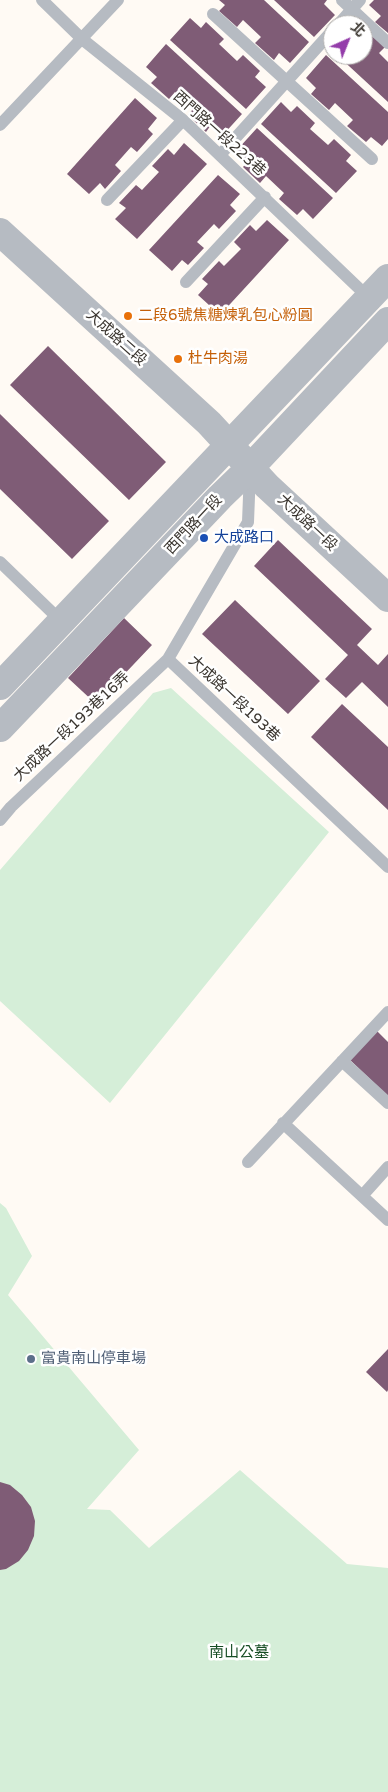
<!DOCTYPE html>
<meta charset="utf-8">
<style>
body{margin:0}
#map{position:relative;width:388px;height:1792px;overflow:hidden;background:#fffaf4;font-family:"Varela Round","Noto Sans TC",sans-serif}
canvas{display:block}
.north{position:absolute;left:323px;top:15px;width:50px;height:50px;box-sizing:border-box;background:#fff;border:1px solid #b0aeac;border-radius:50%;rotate:44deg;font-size:14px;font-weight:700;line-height:20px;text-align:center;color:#3a352f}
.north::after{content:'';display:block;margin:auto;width:18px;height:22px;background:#943daa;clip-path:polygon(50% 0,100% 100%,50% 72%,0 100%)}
</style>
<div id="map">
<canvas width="388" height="1792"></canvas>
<div class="north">北</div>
</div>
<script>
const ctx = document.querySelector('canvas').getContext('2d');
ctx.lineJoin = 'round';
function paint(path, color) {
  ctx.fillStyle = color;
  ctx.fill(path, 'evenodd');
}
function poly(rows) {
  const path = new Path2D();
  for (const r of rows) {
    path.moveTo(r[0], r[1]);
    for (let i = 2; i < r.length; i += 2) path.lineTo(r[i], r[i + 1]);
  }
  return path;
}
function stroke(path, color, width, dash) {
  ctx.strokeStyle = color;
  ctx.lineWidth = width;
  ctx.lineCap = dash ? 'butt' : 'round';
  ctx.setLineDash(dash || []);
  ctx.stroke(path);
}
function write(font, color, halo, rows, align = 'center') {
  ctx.font = font + ' "Varela Round","Noto Sans TC",sans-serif';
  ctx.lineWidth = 5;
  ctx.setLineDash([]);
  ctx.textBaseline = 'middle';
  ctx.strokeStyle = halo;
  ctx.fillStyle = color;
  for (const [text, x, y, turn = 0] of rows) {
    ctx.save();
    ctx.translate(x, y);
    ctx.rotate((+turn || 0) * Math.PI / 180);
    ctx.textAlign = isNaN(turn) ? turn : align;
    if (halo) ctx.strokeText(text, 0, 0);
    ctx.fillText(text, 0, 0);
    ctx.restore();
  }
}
const green = poly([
 [171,688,329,832,110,1103,0,1001,0,870,153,693],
 [0,1203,6,1208,32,1256,8,1295,139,1450,87,1509,110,1510,149,1548,240,1470,347,1564,388,1568,388,1792,0,1792]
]);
const building = poly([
 [219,0,264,0,309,42,290,63,279,53,274,60,255,43,261,37,243,20,237,27,219,11,225,5],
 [274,0,327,0,324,4,335,15,314,37],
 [374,0,388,0,388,33,375,22,381,16,369,5],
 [190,18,201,28,206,22,224,39,219,44,237,61,243,55,260,71,255,77,266,87,246,109,170,40],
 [366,31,385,47,379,53,388,62,388,102,337,55,363,55,363,35],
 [166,44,242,114,222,136,211,125,206,132,188,115,193,109,175,92,169,99,151,83,157,77,146,67],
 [326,55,388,112,388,139,382,146,371,137,366,142,347,126,353,120,335,103,329,110,311,94,316,88,306,78],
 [135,98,157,118,148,129,153,134,137,152,131,147,115,165,121,171,105,189,100,183,89,194,67,174],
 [281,102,291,112,297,106,315,123,310,129,328,145,334,139,351,155,346,161,357,171,336,193,261,124],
 [257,128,333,198,313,219,303,209,297,215,279,199,284,193,266,176,260,183,243,167,248,161,237,150],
 [184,143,207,164,137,239,115,219,126,208,119,203,136,185,142,190,159,172,152,166,168,149,174,155],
 [218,175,240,194,230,205,236,211,219,229,214,224,197,242,204,248,188,265,182,260,172,271,149,250],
 [267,220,289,240,220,315,198,295,208,284,202,279,219,261,224,266,241,249,234,242,250,225,256,231],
 [48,346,166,462,129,500,10,385],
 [0,414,109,521,72,559,0,489],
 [278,540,372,629,357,645,378,665,388,654,388,707,362,682,346,698,325,679,348,655,254,566],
 [235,600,320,681,288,714,202,634],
 [124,618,152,645,96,704,68,678],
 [342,704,388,747,388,810,311,737],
 [377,1031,388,1042,388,1096,350,1060],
 [388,1349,388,1390,387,1392,366,1372],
 [0,1482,10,1485,22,1495,31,1507,35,1521,34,1536,28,1550,19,1561,6,1569,0,1570]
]);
const service = poly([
 [42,0,82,39,183,120,369,298],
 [342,0,388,43],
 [213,14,372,159],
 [338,25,360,0],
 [0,125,118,0],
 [220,155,333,30],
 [107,200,183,120],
 [186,282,265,197],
 [250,471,248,522,168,659,388,867],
 [0,562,61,621],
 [0,820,11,807,168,659],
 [342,1061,388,1103],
 [283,1123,388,1220],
 [248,1162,388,1012],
 [362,1196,388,1167]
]);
const tertiary = poly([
 [0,232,209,423,267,486,388,598],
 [0,686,388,278],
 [0,728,220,497,250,468,388,321]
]);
const markers = [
 [128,316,5,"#e8710a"],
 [178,359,5,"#e8710a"],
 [204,538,5,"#1a4fb4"],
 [31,1359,5,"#5c6f8a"]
];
const streetNames = [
 ["西門路一段223巷",219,134,42],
 ["大成路二段",116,338,42],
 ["大成路一段",307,523,43],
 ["西門路一段",194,525,-47],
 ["大成路一段193巷",234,699,43],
 ["大成路一段193巷16弄",72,727,-43]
];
const foodNames = [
 ["二段6號焦糖煉乳包心粉圓",138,316],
 ["杜牛肉湯",188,359]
];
const transitNames = [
 ["大成路口",214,538]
];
const serviceNames = [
 ["富貴南山停車場",41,1359]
];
const parkNames = [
 ["南山公墓",239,1653]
];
paint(green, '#d5eed8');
paint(building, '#7f5c76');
stroke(service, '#b6bbc2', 12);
stroke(tertiary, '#b6bbc2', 28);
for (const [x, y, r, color] of markers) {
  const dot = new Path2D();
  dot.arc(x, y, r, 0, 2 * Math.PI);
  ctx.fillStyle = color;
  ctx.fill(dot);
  stroke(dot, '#fff', 2);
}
write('15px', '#3a352f', '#fff', streetNames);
write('15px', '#c56008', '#fff', foodNames, 'left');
write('15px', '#164399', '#fff', transitNames, 'left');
write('15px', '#4e5e75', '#fff', serviceNames, 'left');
write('15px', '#174e25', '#fff', parkNames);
</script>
